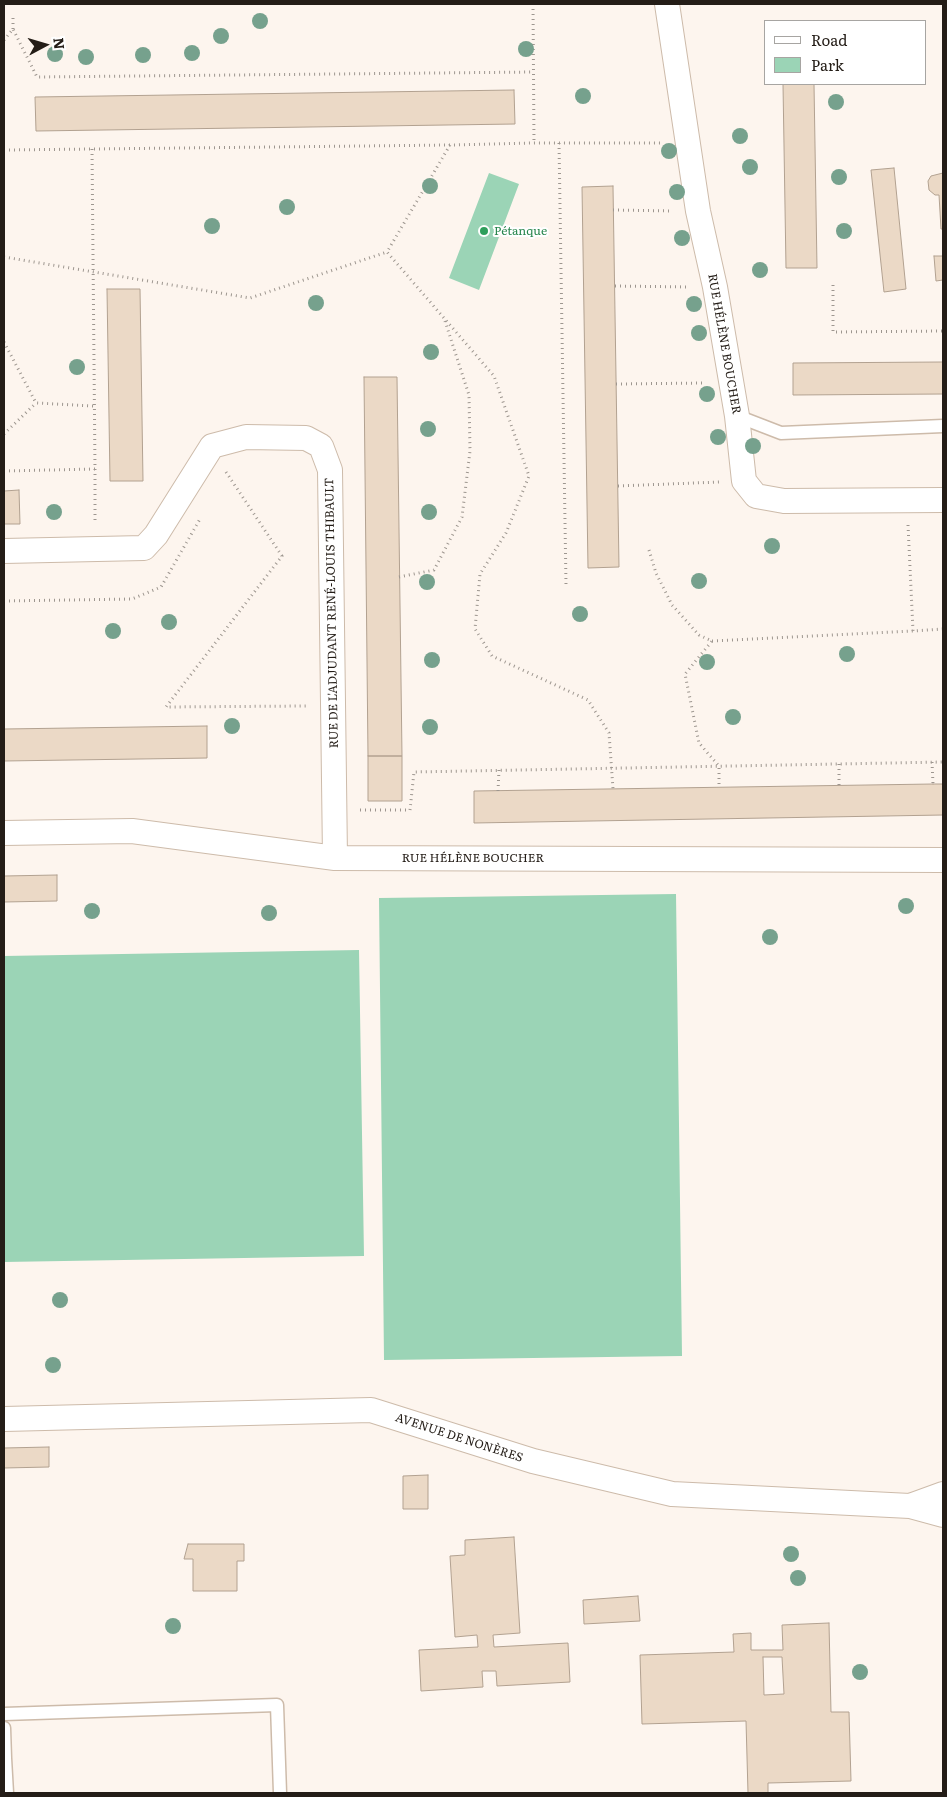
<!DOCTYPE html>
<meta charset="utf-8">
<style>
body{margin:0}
#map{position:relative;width:947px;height:1797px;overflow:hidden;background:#fdf5ee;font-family:Literata,serif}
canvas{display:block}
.frame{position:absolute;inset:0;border:5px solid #241d17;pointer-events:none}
.legend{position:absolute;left:764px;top:20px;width:162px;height:65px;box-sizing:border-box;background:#fff;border:1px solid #a7a5a2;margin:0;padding:6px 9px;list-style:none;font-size:15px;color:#241d17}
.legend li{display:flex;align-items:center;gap:10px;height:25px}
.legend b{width:25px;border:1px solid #a7a5a2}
.north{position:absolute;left:20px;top:20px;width:50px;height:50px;-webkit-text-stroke:4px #fff;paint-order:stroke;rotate:84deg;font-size:14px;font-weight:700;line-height:20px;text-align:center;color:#241d17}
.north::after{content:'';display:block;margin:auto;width:18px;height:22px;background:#241d17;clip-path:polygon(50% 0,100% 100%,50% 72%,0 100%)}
</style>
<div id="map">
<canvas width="947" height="1797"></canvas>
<div class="frame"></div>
<ul class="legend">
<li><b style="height:6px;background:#fff"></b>Road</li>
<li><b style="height:14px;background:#9bd4b6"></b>Park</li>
</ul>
<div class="north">N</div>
</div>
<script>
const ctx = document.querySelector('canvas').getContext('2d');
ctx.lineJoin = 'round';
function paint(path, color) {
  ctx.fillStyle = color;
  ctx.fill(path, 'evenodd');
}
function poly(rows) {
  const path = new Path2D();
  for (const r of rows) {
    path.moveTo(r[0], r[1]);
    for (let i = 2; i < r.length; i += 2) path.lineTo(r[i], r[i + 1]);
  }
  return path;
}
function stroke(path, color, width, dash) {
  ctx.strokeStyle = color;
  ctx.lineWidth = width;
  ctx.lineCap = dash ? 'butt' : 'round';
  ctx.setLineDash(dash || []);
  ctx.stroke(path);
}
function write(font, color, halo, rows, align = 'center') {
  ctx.font = font + ' Literata,serif';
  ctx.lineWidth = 4;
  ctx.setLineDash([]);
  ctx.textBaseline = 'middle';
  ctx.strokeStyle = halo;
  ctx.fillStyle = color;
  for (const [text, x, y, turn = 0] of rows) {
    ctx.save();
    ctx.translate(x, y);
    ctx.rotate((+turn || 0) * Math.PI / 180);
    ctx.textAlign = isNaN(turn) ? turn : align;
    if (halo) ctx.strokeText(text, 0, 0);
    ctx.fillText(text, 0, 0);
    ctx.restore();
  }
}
const green = poly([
 [489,173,519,184,479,290,449,278],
 [676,894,682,1356,384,1360,379,898],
 [359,950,364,1256,4,1262,4,956]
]);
const building = poly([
 [783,84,814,84,817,268,786,268,783,84],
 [514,90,515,124,36,131,35,97,514,90],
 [894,168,906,289,884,292,871,170,894,168],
 [943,173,943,229,941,229,939,195,935,195,929,190,928,181,931,176,943,173],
 [613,186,619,567,588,568,582,187,613,186],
 [934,256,943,256,943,280,936,281,934,256],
 [107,289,140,289,143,481,110,481,107,289],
 [943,362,943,394,793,395,793,363,943,362],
 [364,377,397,377,402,756,368,756,364,377],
 [19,490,20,524,4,524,4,491,19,490],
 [207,726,207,758,4,761,4,729,207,726],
 [368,756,402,756,402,801,368,801,368,756],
 [933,784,943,784,943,815,474,823,474,791,933,784],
 [57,875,57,901,4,902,4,876,57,875],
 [49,1447,49,1467,4,1468,4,1448,49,1447],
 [428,1475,428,1509,403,1509,403,1476,428,1475],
 [514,1537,520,1633,493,1635,494,1647,568,1643,570,1682,497,1686,496,1671,482,1671,483,1687,421,1691,419,1650,478,1647,477,1635,455,1637,450,1556,465,1555,465,1540,514,1537],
 [188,1544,244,1544,244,1561,237,1561,237,1591,193,1591,193,1559,184,1559,188,1544],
 [638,1596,640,1621,584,1624,583,1600,638,1596],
 [829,1623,831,1712,849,1712,851,1781,768,1783,768,1793,748,1793,746,1721,642,1724,640,1655,734,1652,733,1634,751,1633,751,1650,783,1650,782,1625,829,1623],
 [763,1657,782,1657,784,1694,764,1695,763,1657]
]);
const path = poly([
 [533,4,534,143],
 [13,18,13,29],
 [4,40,13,29,37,77,533,72],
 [559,143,566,585],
 [450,145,387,252,494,376,529,476,506,533,480,574,475,629,492,656,588,700,609,733,613,789],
 [4,150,450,145,534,143,662,143],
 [613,210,673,211],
 [4,257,250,298,387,252],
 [833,285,833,332,943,331],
 [615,286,690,287],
 [4,342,36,403,94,406],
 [616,384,705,383],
 [4,434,36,403],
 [95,469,95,524],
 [4,471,95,469,92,149],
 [226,472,282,556,166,707,307,706],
 [618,486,719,482],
 [908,525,913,631,943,629],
 [649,550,656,573,672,605,699,635,712,641,685,674,699,743,719,766,719,787],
 [399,577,434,570,462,517,470,451,469,395,444,318],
 [4,601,132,599,161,587,200,519],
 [712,641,913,631],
 [932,762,933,784],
 [839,785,839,764],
 [498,791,499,770],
 [360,810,410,810,414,772,943,762]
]);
const service = poly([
 [737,416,781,433,943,426],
 [4,1714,277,1705,280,1793],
 [4,1728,5,1758,4,1758],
 [5,1758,7,1793]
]);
const minor = poly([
 [667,4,698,211,715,287,737,416,744,481,756,496,784,501,943,500],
 [4,551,144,548,156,535,212,446,246,437,306,438,321,446,330,470,335,858],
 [4,833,132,831,335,858,943,860],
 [4,1419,371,1410,533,1461,672,1494,910,1506,943,1515],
 [910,1506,943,1494]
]);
const trees = [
 [260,21],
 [221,36],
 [526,49],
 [192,53],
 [55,54],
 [143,55],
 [86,57],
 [583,96],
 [836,102],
 [740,136],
 [669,151],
 [750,167],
 [839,177],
 [430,186],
 [677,192],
 [287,207],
 [212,226],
 [844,231],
 [682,238],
 [760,270],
 [316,303],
 [694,304],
 [699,333],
 [431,352],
 [77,367],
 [707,394],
 [428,429],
 [718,437],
 [753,446],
 [54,512],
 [429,512],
 [772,546],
 [699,581],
 [427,582],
 [580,614],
 [169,622],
 [113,631],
 [847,654],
 [432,660],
 [707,662],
 [733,717],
 [232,726],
 [430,727],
 [906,906],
 [92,911],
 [269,913],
 [770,937],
 [60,1300],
 [53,1365],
 [791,1554],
 [798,1578],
 [173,1626],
 [860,1672]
];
const markers = [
 [484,231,5,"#2e9e5b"]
];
const leisureNames = [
 ["Pétanque",494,231]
];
const streetNames = [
 ["RUE HÉLÈNE BOUCHER",724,344,80],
 ["RUE DE L'ADJUDANT RENÉ-LOUIS THIBAULT",332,613,-91],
 ["RUE HÉLÈNE BOUCHER",473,858],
 ["AVENUE DE NONÈRES",459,1438,18]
];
paint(green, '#9bd4b6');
paint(building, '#ebd9c6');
stroke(building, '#b2a190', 1);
stroke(service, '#cdbbaa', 15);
stroke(minor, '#cdbbaa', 26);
stroke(path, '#9d968f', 3, [1, 4]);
stroke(service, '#fff', 12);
stroke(minor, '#fff', 24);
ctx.fillStyle = '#76a18d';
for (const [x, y] of trees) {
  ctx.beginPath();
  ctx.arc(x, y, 8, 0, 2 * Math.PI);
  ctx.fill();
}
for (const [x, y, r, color] of markers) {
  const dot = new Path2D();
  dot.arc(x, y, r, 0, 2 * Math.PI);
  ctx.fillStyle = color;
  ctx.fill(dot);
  stroke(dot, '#fff', 2);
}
write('12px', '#27864d', '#fff', leisureNames, 'left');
write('12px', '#241d17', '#fff', streetNames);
</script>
